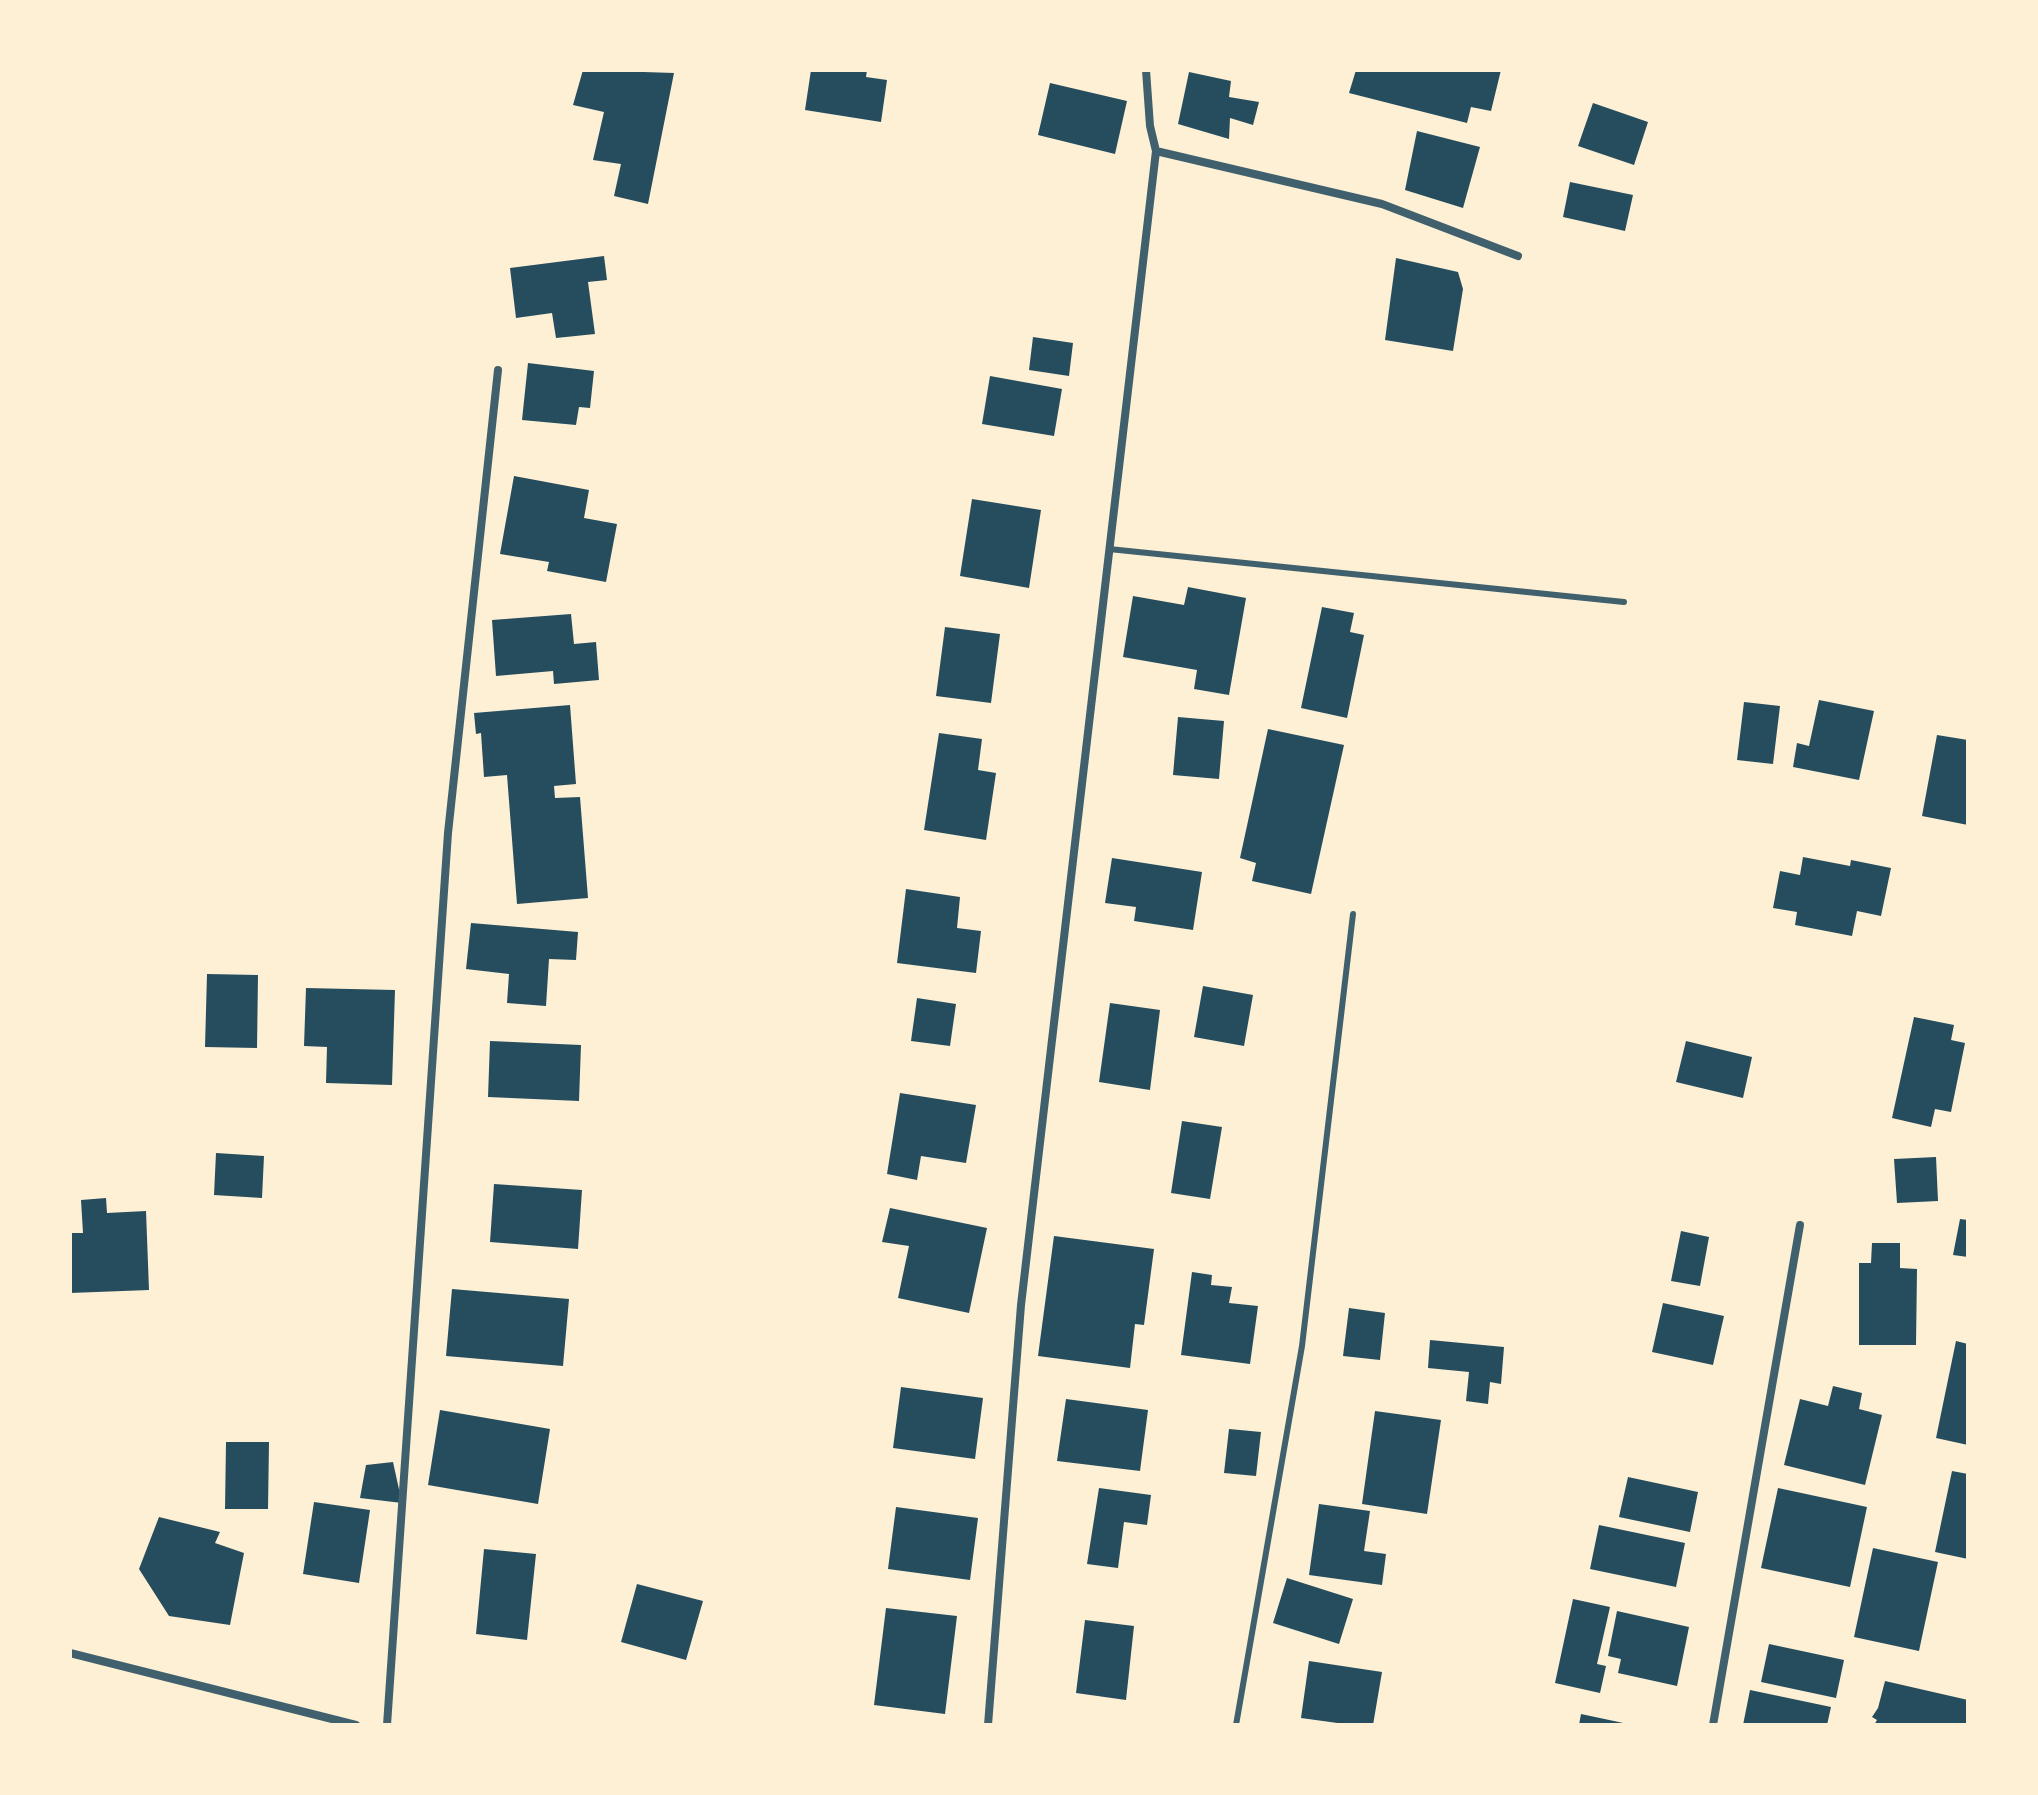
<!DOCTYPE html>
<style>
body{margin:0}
#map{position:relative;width:2038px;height:1795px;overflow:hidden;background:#fdf0d5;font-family:Mulish,sans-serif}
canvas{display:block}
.frame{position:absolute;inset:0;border:72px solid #fdf0d5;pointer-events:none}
</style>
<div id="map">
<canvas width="2038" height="1795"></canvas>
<div class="frame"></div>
</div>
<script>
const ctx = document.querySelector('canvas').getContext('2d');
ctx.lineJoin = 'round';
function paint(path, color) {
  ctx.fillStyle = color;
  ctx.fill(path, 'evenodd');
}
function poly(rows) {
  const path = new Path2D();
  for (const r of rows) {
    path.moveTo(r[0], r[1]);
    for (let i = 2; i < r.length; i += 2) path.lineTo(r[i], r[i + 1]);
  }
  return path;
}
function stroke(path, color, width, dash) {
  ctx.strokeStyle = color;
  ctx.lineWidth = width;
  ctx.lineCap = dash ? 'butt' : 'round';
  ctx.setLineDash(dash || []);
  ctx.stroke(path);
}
const building = poly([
 [583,70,674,73,648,204,614,196,621,164,593,160,604,112,573,105],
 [811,70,867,70,866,77,887,80,881,122,805,110],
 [1356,70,1501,70,1491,111,1471,107,1467,123,1349,93],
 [1189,72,1231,81,1229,97,1259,102,1253,125,1230,118,1229,139,1178,124],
 [1050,83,1127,101,1115,154,1038,135],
 [1593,103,1648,122,1634,165,1578,146],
 [1417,131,1480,147,1463,208,1405,190],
 [1570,182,1633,195,1625,231,1563,217],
 [604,256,607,280,588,282,595,334,556,338,552,313,516,318,510,268],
 [1396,258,1458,272,1463,289,1453,351,1385,340],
 [1033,337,1073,343,1069,376,1029,370],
 [528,363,594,371,590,408,579,407,576,425,522,420],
 [990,376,1062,389,1054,436,982,424],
 [514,476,589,490,584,518,617,524,606,582,547,571,549,562,500,554],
 [972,499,1041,510,1029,588,960,576],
 [1188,587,1246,598,1229,695,1194,689,1197,670,1123,657,1133,596,1184,605],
 [1322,607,1354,613,1350,632,1364,635,1347,718,1301,708],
 [571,614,574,644,596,642,599,680,554,684,553,671,496,676,492,620],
 [945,627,1000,634,991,703,936,696],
 [1819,700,1874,711,1859,780,1793,767,1797,743,1809,746],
 [1744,702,1780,706,1773,764,1737,760],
 [570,705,576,784,554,786,555,798,580,797,588,898,517,904,507,775,484,777,481,733,476,734,474,713],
 [1178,717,1224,721,1219,779,1173,775],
 [1268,729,1344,745,1311,894,1252,881,1256,863,1240,858],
 [939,733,982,739,978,770,996,773,986,840,924,830],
 [1937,735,1968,740,1968,825,1922,816],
 [1803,857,1850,866,1851,860,1891,868,1881,916,1857,911,1852,936,1795,925,1797,912,1773,908,1780,871,1800,875],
 [1112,858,1202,872,1193,930,1134,921,1136,907,1105,903],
 [906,889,960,897,957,928,981,931,976,973,897,963],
 [471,923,578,932,576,960,549,959,546,1006,507,1003,509,974,466,969],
 [207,974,258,975,257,1048,205,1047],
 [1203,986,1253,995,1244,1046,1194,1037],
 [306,988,395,990,392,1085,326,1083,327,1047,304,1046],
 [917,998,956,1004,950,1046,911,1041],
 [1110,1003,1160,1010,1150,1090,1099,1082],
 [1914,1017,1954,1025,1951,1040,1965,1043,1951,1112,1935,1109,1931,1127,1892,1118],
 [490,1041,581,1045,579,1101,488,1097],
 [1686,1041,1752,1057,1743,1098,1676,1082],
 [900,1093,976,1105,966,1163,921,1156,917,1180,887,1174],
 [1182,1121,1222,1127,1210,1199,1171,1193],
 [216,1153,264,1156,262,1198,214,1195],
 [1936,1157,1938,1201,1897,1203,1894,1159],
 [494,1184,582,1190,578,1249,490,1242],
 [106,1198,107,1213,146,1211,149,1290,70,1293,70,1233,83,1233,81,1200],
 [890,1208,987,1228,969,1313,898,1298,909,1246,882,1242],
 [1960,1219,1968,1220,1968,1257,1953,1255],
 [1681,1231,1709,1237,1700,1286,1671,1281],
 [1054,1236,1154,1249,1144,1325,1135,1324,1130,1368,1038,1356],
 [1872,1243,1900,1243,1900,1268,1917,1269,1916,1345,1859,1345,1859,1263,1871,1263],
 [1192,1272,1212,1275,1211,1285,1232,1287,1229,1303,1258,1306,1250,1364,1181,1355],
 [452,1289,569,1299,563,1366,446,1356],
 [1663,1303,1724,1316,1713,1365,1652,1352],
 [1349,1308,1385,1313,1380,1360,1343,1356],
 [1430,1340,1504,1347,1501,1384,1490,1382,1488,1404,1466,1401,1469,1372,1428,1368],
 [1956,1341,1968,1344,1968,1445,1936,1438],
 [1833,1386,1862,1393,1859,1409,1882,1415,1865,1485,1784,1465,1800,1399,1828,1406],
 [901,1387,983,1398,975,1459,893,1448],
 [1066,1399,1148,1410,1140,1471,1057,1461],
 [440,1410,550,1429,538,1504,428,1485],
 [1375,1411,1441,1420,1427,1514,1362,1504],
 [1229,1429,1261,1432,1256,1476,1224,1473],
 [226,1442,269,1442,268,1509,225,1509],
 [393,1462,402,1503,360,1498,366,1465],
 [1952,1471,1968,1474,1968,1559,1935,1552],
 [1628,1477,1698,1492,1690,1532,1619,1517],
 [1099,1488,1151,1495,1147,1525,1124,1522,1118,1568,1087,1564],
 [1778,1488,1867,1507,1850,1587,1761,1568],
 [314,1502,370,1510,359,1583,303,1574],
 [1319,1504,1370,1511,1364,1551,1386,1554,1382,1585,1309,1575],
 [896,1507,978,1518,970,1580,888,1569],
 [159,1517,220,1532,215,1543,244,1553,230,1625,169,1616,139,1569],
 [1599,1525,1685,1543,1676,1587,1590,1569],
 [1873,1548,1938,1562,1919,1651,1854,1637],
 [484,1549,536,1554,527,1640,476,1634],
 [1287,1578,1353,1599,1339,1644,1273,1623],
 [637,1584,703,1601,686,1660,621,1642],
 [1573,1599,1610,1607,1597,1664,1606,1666,1600,1693,1555,1683],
 [886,1608,957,1616,945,1714,874,1705],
 [1617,1611,1689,1627,1677,1686,1618,1673,1621,1659,1608,1656],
 [1085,1620,1134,1626,1126,1700,1076,1693],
 [1769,1644,1844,1660,1836,1698,1761,1682],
 [1309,1661,1382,1672,1373,1725,1352,1725,1301,1718],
 [1885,1681,1968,1700,1968,1725,1874,1725,1877,1720,1872,1717,1878,1708],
 [1750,1690,1831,1707,1827,1725,1743,1725],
 [1581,1714,1628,1724,1627,1725,1579,1725]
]);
const service = poly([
 [1109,549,1624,602],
 [1236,1725,1302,1346,1353,914]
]);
const minor = poly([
 [1156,151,1382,204,1518,256],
 [70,1653,356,1725],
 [387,1725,448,833,498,370],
 [988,1725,1021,1305,1156,151,1150,126,1146,70],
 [1713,1725,1800,1225]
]);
paint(building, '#264d5e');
stroke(service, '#3f606c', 6);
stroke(minor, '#3f606c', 8);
</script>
